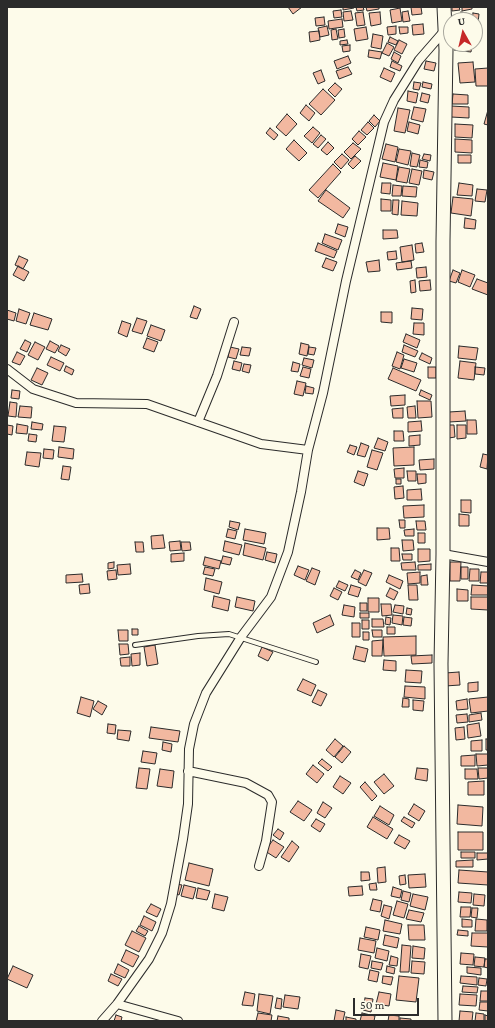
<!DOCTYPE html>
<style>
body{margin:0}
#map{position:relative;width:495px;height:1028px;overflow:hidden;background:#fdfbea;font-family:"Crimson Pro",serif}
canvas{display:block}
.frame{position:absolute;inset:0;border:8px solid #2b2b2b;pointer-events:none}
.north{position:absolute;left:443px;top:12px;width:40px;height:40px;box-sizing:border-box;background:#fdfbea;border:1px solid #a9a89e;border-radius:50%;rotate:352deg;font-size:11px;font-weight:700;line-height:16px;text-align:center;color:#2b2b2b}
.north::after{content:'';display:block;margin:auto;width:14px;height:18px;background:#c62828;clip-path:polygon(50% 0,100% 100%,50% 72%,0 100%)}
.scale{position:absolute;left:353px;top:998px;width:66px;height:18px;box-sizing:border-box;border:2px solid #2b2b2b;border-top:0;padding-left:5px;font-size:12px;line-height:14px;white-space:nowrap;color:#2b2b2b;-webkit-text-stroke:3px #fdfbea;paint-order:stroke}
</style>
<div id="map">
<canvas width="495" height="1028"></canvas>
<div class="frame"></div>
<div class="north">U</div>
<div class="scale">50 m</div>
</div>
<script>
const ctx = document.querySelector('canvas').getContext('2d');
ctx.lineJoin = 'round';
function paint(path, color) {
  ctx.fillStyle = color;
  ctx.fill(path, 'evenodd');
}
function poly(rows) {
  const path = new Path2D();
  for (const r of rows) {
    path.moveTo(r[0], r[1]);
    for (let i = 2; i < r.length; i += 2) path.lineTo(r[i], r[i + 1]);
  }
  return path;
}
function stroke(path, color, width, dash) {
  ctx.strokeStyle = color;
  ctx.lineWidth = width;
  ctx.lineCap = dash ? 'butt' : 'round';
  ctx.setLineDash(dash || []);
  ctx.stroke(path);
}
const building = poly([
 [288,7,302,7,293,14,288,7],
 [343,7,354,7,354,8,343,10,343,7],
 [356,7,363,7,364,10,357,11,356,7],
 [366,7,379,7,379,9,367,11,366,7],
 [411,7,421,7,422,14,412,15,411,7],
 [452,7,459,7,460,10,452,11,452,7],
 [462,7,472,7,472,9,462,11,462,7],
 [400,8,402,21,392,23,390,10,400,8],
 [341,10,342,17,334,18,333,11,341,10],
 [351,11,353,20,344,21,343,12,351,11],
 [408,11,410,21,403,22,402,12,408,11],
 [363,12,365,25,357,26,355,13,363,12],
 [380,12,381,24,371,26,369,13,380,12],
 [461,12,470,14,470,20,460,20,461,12],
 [473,13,479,14,478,23,475,23,475,20,472,20,473,13],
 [324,17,325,25,316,26,315,18,324,17],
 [342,19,343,27,329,29,328,21,342,19],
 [423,24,424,34,413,35,412,25,423,24],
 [327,26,329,35,320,37,318,28,327,26],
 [396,26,396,34,388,35,387,27,396,26],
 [366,27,368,39,356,41,354,29,366,27],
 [399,27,408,27,408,33,400,34,399,27],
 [336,29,338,39,332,40,331,30,336,29],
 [344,29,345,37,339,38,338,30,344,29],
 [319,31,320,40,310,42,309,32,319,31],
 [373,34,383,36,381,49,371,47,373,34],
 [390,37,398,41,396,45,388,42,390,37],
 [347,40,348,44,340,45,340,41,347,40],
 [399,40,407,44,402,54,394,50,399,40],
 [387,43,394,47,389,56,382,53,387,43],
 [455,44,472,44,471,52,454,50,455,44],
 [350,45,350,51,343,52,342,46,350,45],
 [369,50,382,52,380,59,368,57,369,50],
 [394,52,401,56,398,63,391,59,394,52],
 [348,56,351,63,337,69,334,61,348,56],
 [392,61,402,66,400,71,390,67,392,61],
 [426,61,436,63,434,71,424,69,426,61],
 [473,62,475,82,460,83,458,63,473,62],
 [348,67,352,74,339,79,336,71,348,67],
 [384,68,395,73,391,82,380,77,384,68],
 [488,68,488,86,476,86,475,69,488,68],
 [321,70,325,81,318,84,313,73,321,70],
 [414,82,421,83,419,90,413,89,414,82],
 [423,82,432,84,431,89,422,87,423,82],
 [335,83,342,89,335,97,328,90,335,83],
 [323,89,335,100,321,115,309,104,323,89],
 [408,91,418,93,416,103,407,101,408,91],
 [422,93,430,95,428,103,420,101,422,93],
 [453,94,468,95,468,104,452,104,453,94],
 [306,105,315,113,309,121,300,113,306,105],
 [451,106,469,107,469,118,451,117,451,106],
 [414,107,426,109,423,122,411,119,414,107],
 [398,108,410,110,405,133,394,131,398,108],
 [488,110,488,125,484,124,488,110],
 [287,114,297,124,286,136,276,127,287,114],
 [374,115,380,121,375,127,369,121,374,115],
 [368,122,374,128,367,135,361,130,368,122],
 [409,122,420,125,418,134,407,131,409,122],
 [455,124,473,125,472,138,455,137,455,124],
 [313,127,320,133,312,143,304,136,313,127],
 [270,128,278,135,274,140,266,133,270,128],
 [359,131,366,137,358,145,352,139,359,131],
 [321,135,326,139,318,148,313,144,321,135],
 [455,139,472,140,472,153,455,152,455,139],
 [294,140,307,153,299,161,286,149,294,140],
 [328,142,334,148,327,155,321,150,328,142],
 [353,143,361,149,351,159,344,152,353,143],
 [386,144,398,147,395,162,382,159,386,144],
 [399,149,411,151,408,165,396,162,399,149],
 [412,153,420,155,417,167,410,166,412,153],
 [342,154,349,160,341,169,334,162,342,154],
 [424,154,431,155,430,161,422,159,424,154],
 [458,155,471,155,471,163,458,163,458,155],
 [355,156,361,161,353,169,348,164,355,156],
 [420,160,428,162,427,168,419,167,420,160],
 [383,163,398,166,396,180,380,177,383,163],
 [333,164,341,172,318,198,309,190,333,164],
 [399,167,410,169,407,183,396,181,399,167],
 [412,169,422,171,419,185,409,183,412,169],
 [424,170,434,172,432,180,423,178,424,170],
 [382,183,391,183,390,194,381,193,382,183],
 [459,183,473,185,472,196,457,195,459,183],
 [393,185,402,186,401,196,392,196,393,185],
 [403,186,417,187,416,197,402,196,403,186],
 [477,189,487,190,485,202,475,201,477,189],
 [326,190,350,208,343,218,318,201,326,190],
 [453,197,473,199,471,216,451,213,453,197],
 [381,199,391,200,391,211,381,211,381,199],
 [393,200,399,200,398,215,392,214,393,200],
 [402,201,418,203,417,216,401,215,402,201],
 [465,218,476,220,475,229,464,228,465,218],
 [338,224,348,227,345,237,335,233,338,224],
 [383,230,397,230,398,238,383,239,383,230],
 [325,234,342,240,338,250,322,243,325,234],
 [318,243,337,251,334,258,315,251,318,243],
 [422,243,424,252,416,253,415,244,422,243],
 [412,245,414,260,402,262,400,247,412,245],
 [396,251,397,259,388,260,387,252,396,251],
 [19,256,28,260,23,269,15,265,19,256],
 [326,258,337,262,333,271,322,267,326,258],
 [379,260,380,271,368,272,366,262,379,260],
 [411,261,412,268,397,270,396,263,411,261],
 [18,266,29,272,24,281,13,275,18,266],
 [426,267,427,277,417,278,416,268,426,267],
 [453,270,460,273,456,283,449,281,453,270],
 [462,270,475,275,470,287,458,282,462,270],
 [477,279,488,283,488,295,472,289,477,279],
 [415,280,416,292,411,293,410,281,415,280],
 [430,280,431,290,420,291,419,281,430,280],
 [194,306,201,309,197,319,190,317,194,306],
 [412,308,423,309,422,320,411,319,412,308],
 [19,309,30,313,26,324,16,321,19,309],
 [7,310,16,313,14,321,7,319,7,310],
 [381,312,392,312,392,323,381,322,381,312],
 [34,313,52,319,48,330,30,325,34,313],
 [137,318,147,321,142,334,132,331,137,318],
 [122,321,131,324,127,337,118,333,122,321],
 [414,323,424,323,424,335,413,334,414,323],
 [151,325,165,330,161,341,147,336,151,325],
 [406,334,420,340,417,348,403,342,406,334],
 [147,338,158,342,154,352,143,348,147,338],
 [25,340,31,343,27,352,20,349,25,340],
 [50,341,59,346,55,353,46,349,50,341],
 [35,342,45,347,38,360,28,355,35,342],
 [301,343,309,345,307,356,299,354,301,343],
 [61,345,70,349,66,356,58,351,61,345],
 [404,345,418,351,415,357,402,352,404,345],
 [459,346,478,348,476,360,458,358,459,346],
 [230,347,239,349,236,359,228,357,230,347],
 [242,347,251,348,249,356,240,355,242,347],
 [309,347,316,348,314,355,308,354,309,347],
 [17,352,25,356,20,365,12,362,17,352],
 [397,352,404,355,400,369,392,366,397,352],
 [422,353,432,358,430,364,419,359,422,353],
 [51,357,64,363,60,371,47,365,51,357],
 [304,358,314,360,312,368,302,365,304,358],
 [404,359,417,363,414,372,401,368,404,359],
 [234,361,242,363,240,371,232,369,234,361],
 [460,361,476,363,474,380,458,378,460,361],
 [293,362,300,364,298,372,291,371,293,362],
 [244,364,251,365,249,373,242,371,244,364],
 [66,366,74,370,72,375,64,371,66,366],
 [303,367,311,369,309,378,300,376,303,367],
 [428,367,436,367,436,378,428,378,428,367],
 [475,367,485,368,484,375,475,374,475,367],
 [37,368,48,373,42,385,31,380,37,368],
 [393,368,421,380,416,391,388,379,393,368],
 [297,381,306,383,303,396,294,394,297,381],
 [306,386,314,388,313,394,305,393,306,386],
 [12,390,20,391,19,399,11,398,12,390],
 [421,390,432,395,430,400,419,395,421,390],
 [405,395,405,405,391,406,390,396,405,395],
 [417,401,431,401,432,417,418,418,417,401],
 [10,402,17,403,16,417,8,416,10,402],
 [20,406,32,407,31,418,18,417,20,406],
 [415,406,416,418,408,418,407,407,415,406],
 [403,408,403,418,393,418,392,409,403,408],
 [465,411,466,421,449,422,449,412,465,411],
 [467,420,476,420,477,434,467,434,467,420],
 [421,421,422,431,408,432,408,422,421,421],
 [32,422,43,424,42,430,31,429,32,422],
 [17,424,28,426,27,434,16,433,17,424],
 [7,425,13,426,12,435,7,434,7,425],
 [448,425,454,425,455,437,449,438,448,425],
 [457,425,466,425,466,438,457,439,457,425],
 [54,426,66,427,64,442,52,441,54,426],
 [394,431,403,431,404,441,394,441,394,431],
 [29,434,37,435,36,442,28,441,29,434],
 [420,435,420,445,409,446,409,436,420,435],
 [378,438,388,442,385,451,374,448,378,438],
 [361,443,369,446,365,457,357,455,361,443],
 [350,445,357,447,354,455,347,452,350,445],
 [59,447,74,449,73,459,58,457,59,447],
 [414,447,414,465,394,466,393,448,414,447],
 [44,449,54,450,53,459,43,458,44,449],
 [372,450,383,453,377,470,367,467,372,450],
 [27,452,41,453,39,467,25,465,27,452],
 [483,454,488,455,487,469,480,467,483,454],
 [434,459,434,469,420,470,419,460,434,459],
 [63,466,71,467,69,480,61,479,63,466],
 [404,468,404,478,395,478,394,469,404,468],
 [358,471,368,474,364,486,354,482,358,471],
 [407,471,416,471,416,481,408,481,407,471],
 [417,474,426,474,426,483,418,484,417,474],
 [396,479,401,479,401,484,396,484,396,479],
 [403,486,404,498,395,499,394,487,403,486],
 [421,489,422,500,407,500,407,490,421,489],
 [461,500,471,500,471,513,461,512,461,500],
 [424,505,424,517,404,518,403,506,424,505],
 [459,514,469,515,469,526,459,526,459,514],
 [399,520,405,520,405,528,400,528,399,520],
 [230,521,240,523,238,530,229,527,230,521],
 [416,521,425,521,426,530,417,530,416,521],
 [377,528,389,528,390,539,377,540,377,528],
 [228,529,237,531,235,539,226,537,228,529],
 [245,529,266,533,264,544,243,540,245,529],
 [414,529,414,536,405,536,404,530,414,529],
 [418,533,425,533,425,543,418,543,418,533],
 [163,535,165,548,152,549,151,536,163,535],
 [402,540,413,540,414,550,403,551,402,540],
 [180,541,181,550,170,551,169,542,180,541],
 [225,541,242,545,239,555,223,551,225,541],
 [135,542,143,542,144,552,136,552,135,542],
 [181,542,190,542,191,550,182,551,181,542],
 [245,543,266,548,263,560,243,555,245,543],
 [391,548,399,548,400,561,391,561,391,548],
 [418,549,430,549,430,561,418,562,418,549],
 [267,552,277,554,275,563,265,560,267,552],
 [184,553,184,561,171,562,171,554,184,553],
 [402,554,412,554,412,560,403,560,402,554],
 [223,556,232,558,230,565,221,563,223,556],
 [205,557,221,561,219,569,203,565,205,557],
 [114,562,114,568,108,569,108,563,114,562],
 [415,562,416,570,402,570,401,563,415,562],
 [450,562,461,562,460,581,450,581,450,562],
 [130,564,131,574,118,575,117,565,130,564],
 [431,564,431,570,418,570,418,565,431,564],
 [298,566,309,570,305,580,294,575,298,566],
 [205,567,215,569,213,576,203,574,205,567],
 [461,567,468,567,468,579,461,579,461,567],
 [312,568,320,571,315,585,306,581,312,568],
 [470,569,479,569,479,581,469,581,470,569],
 [116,570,117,579,108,580,107,571,116,570],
 [355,570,361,573,358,580,351,577,355,570],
 [364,570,372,573,366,586,358,582,364,570],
 [420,572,420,583,408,584,407,573,420,572],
 [481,572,488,572,488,583,480,583,481,572],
 [82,574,83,582,66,583,66,575,82,574],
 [389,575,403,581,400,589,386,582,389,575],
 [427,575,428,585,421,585,421,576,427,575],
 [206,578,222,582,219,594,204,590,206,578],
 [339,581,348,585,345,591,336,587,339,581],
 [89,584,90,593,80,594,79,585,89,584],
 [351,585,361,588,358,597,348,594,351,585],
 [408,585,417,585,418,600,409,600,408,585],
 [472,585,488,586,488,595,471,595,472,585],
 [334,588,342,592,338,600,330,596,334,588],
 [390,588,398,592,394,600,386,596,390,588],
 [457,589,468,590,468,601,457,601,457,589],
 [214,596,230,600,228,611,212,607,214,596],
 [237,597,255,601,253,611,235,607,237,597],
 [471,597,488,597,488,610,471,609,471,597],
 [368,598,379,598,379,612,368,612,368,598],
 [360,603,367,603,367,611,360,611,360,603],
 [381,604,391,604,392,615,382,616,381,604],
 [344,605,355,607,354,617,342,615,344,605],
 [395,605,404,606,403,614,393,612,395,605],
 [407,608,412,609,411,615,406,614,407,608],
 [360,613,369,613,369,618,360,618,360,613],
 [330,615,334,625,317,633,313,623,330,615],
 [393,615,403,616,402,625,392,623,393,615],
 [386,617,391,618,390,625,385,624,386,617],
 [404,617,412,618,411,626,403,625,404,617],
 [372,619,383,619,384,627,372,627,372,619],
 [362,620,369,620,369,629,362,629,362,620],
 [352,623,360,623,360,637,352,637,352,623],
 [387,627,395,627,395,634,387,634,387,627],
 [132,629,138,629,138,635,132,635,132,629],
 [118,630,128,630,128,641,119,641,118,630],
 [372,630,382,630,382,637,373,637,372,630],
 [363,632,369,632,369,640,363,640,363,632],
 [416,636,416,655,384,656,383,637,416,636],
 [383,640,382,656,372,656,372,641,383,640],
 [119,644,128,644,129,654,120,655,119,644],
 [155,645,158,664,147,666,144,647,155,645],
 [356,646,368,649,365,662,353,659,356,646],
 [262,647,273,652,268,661,258,656,262,647],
 [140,653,140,665,132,666,131,654,140,653],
 [432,655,432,663,412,664,411,656,432,655],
 [130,657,130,666,121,666,120,658,130,657],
 [384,660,396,661,396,671,383,670,384,660],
 [406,670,422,671,421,683,405,682,406,670],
 [459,672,460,685,445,686,445,673,459,672],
 [303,679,316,685,311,696,297,690,303,679],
 [478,682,478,691,468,692,468,683,478,682],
 [405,686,425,687,425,699,404,697,405,686],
 [318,690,327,694,321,706,312,702,318,690],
 [81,697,94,701,90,717,77,713,81,697],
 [488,697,488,711,471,713,469,699,488,697],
 [403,698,409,699,409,707,402,707,403,698],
 [467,699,468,709,457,710,456,701,467,699],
 [413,700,424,701,423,711,413,710,413,700],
 [98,701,107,706,102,715,93,709,98,701],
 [481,713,482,720,469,722,469,715,481,713],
 [467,714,468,722,457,723,456,715,467,714],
 [479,723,481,736,468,738,467,725,479,723],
 [108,724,116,725,115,734,107,733,108,724],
 [151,727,180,731,178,742,149,738,151,727],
 [464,727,465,739,456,740,455,728,464,727],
 [118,730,131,731,129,741,117,739,118,730],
 [335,739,343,746,334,757,326,750,335,739],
 [486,739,488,739,488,750,486,750,486,739],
 [482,740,482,751,471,751,471,741,482,740],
 [163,742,172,744,171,752,162,750,163,742],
 [344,746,351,752,342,763,335,757,344,746],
 [143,751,157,753,155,764,141,762,143,751],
 [476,754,488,754,488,765,477,766,476,754],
 [475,755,475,766,461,766,461,756,475,755],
 [322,759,332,767,328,771,318,763,322,759],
 [313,765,324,774,317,783,306,774,313,765],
 [139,768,150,769,147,789,136,788,139,768],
 [417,768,428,769,427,781,415,779,417,768],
 [478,768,488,768,488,778,479,779,478,768],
 [160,769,174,771,172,788,157,786,160,769],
 [465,769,477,769,478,779,465,779,465,769],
 [384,774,394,786,384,794,374,782,384,774],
 [340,776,351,783,343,794,333,787,340,776],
 [484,781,484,795,468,795,468,782,484,781],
 [365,782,377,796,372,801,360,787,365,782],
 [298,801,312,810,304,821,290,812,298,801],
 [323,802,332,808,325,818,317,813,323,802],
 [414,804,425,811,419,821,408,814,414,804],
 [458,805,483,807,482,826,457,824,458,805],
 [380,806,394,815,389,825,374,816,380,806],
 [373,817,393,829,387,839,367,827,373,817],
 [404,817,415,823,412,828,401,821,404,817],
 [316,819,325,824,320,832,311,826,316,819],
 [278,829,284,833,280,840,273,835,278,829],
 [458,832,483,832,483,850,458,850,458,832],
 [399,835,410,841,405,849,394,843,399,835],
 [273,840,284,847,276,858,265,851,273,840],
 [292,841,299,847,289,862,281,857,292,841],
 [461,852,475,852,475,858,461,858,461,852],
 [477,853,488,853,488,859,477,860,477,853],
 [473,860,473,867,456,867,456,861,473,860],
 [189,863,213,869,209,886,185,880,189,863],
 [385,867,386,882,378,883,377,868,385,867],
 [459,870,488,872,488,885,458,883,459,870],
 [361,872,369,872,370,880,361,881,361,872],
 [425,874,426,887,409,888,408,875,425,874],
 [405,875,406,884,400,885,399,876,405,875],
 [376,883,377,890,370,890,369,884,376,883],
 [176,884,182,885,179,895,174,893,176,884],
 [184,885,196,888,193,899,181,896,184,885],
 [362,886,363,895,349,896,348,887,362,886],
 [393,887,402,890,400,898,391,896,393,887],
 [198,888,210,891,207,900,196,898,198,888],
 [403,891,411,893,409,902,401,900,403,891],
 [459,892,472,893,471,903,458,902,459,892],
 [215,894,228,897,224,911,212,908,215,894],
 [413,894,428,897,425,910,410,906,413,894],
 [474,894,485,895,484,906,473,905,474,894],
 [373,899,382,901,380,912,370,910,373,899],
 [397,901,408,904,404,918,393,915,397,901],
 [151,904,161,909,157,917,146,912,151,904],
 [384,905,392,907,389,919,381,916,384,905],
 [461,907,471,907,470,917,460,917,461,907],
 [472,908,478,908,477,918,471,917,472,908],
 [409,910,424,913,421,922,406,919,409,910],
 [144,916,156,922,152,931,140,925,144,916],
 [462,919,472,920,472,927,462,927,462,919],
 [476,919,487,920,487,931,475,931,476,919],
 [385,920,402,924,400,934,383,931,385,920],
 [408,925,424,925,425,940,409,940,408,925],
 [139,926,148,931,145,936,136,931,139,926],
 [366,927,380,930,378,940,364,937,366,927],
 [458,930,468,931,468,936,457,935,458,930],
 [132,931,146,938,139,952,125,945,132,931],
 [472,933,488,933,488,947,471,946,472,933],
 [385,935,399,938,397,948,383,945,385,935],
 [360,938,376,941,374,953,358,950,360,938],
 [402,945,411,946,409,972,400,972,402,945],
 [413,946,425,948,424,959,412,958,413,946],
 [377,948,389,951,387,961,375,958,377,948],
 [126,950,139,956,133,967,121,961,126,950],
 [461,953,474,954,473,965,460,964,461,953],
 [361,954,371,956,368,969,359,967,361,954],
 [391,956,398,958,397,966,389,965,391,956],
 [475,957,485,958,484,967,474,966,475,957],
 [485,959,488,959,488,968,484,967,485,959],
 [372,961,383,963,381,970,371,968,372,961],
 [412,961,425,962,424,974,411,973,412,961],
 [118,964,129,970,125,978,114,973,118,964],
 [13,966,33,975,27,988,7,979,13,966],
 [387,966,395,968,394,974,386,972,387,966],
 [467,967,481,968,481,975,467,973,467,967],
 [370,970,379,972,377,982,368,980,370,970],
 [111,974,122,979,118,986,108,981,111,974],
 [383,976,393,977,391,985,382,983,383,976],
 [399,976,419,978,416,1002,396,1000,399,976],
 [461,976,477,977,477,985,460,983,461,976],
 [479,978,487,979,486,986,478,985,479,978],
 [463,986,478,987,477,993,462,992,463,986],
 [481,991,488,991,488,1001,480,1001,481,991],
 [245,992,255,994,253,1006,242,1005,245,992],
 [379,992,391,994,389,1006,376,1004,379,992],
 [259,994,273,996,270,1014,257,1011,259,994],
 [460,994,477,995,476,1006,459,1005,460,994],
 [285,995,300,997,298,1009,283,1007,285,995],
 [277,998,282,999,281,1009,275,1008,277,998],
 [365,998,373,999,371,1012,363,1010,365,998],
 [480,1002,488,1002,488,1011,479,1010,480,1002],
 [336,1010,345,1012,343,1021,334,1021,336,1010],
 [460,1011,473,1012,472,1021,459,1021,460,1011],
 [258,1013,272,1015,271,1021,256,1021,258,1013],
 [362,1013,375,1016,374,1021,360,1021,362,1013],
 [476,1013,484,1014,484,1021,475,1021,476,1013],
 [116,1015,122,1017,121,1021,114,1021,116,1015],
 [389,1015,399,1016,399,1021,388,1021,389,1015],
 [485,1015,488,1016,488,1021,485,1021,485,1015],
 [278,1016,289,1018,289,1021,277,1021,278,1016],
 [346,1017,356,1019,356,1021,346,1021,346,1017],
 [400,1018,411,1019,411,1021,400,1021,400,1018]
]);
const service = poly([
 [135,645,198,636,229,634,316,662]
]);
const minor = poly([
 [7,369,33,389,76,403,147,404,261,444,308,450],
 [198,422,217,376,234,322],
 [443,554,488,562],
 [188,771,246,783,268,795,272,802,266,841,259,866],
 [117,1004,178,1021],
 [102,1021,117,1004,149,959,162,933,171,904,183,839,188,804,189,749,194,724,206,693,241,637,271,597,288,552,301,492,308,450,323,393,346,281,384,122,394,100,419,60,446,29]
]);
const trunk = poly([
 [444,7,446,50,443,241,443,554,441,664,445,1021]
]);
paint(building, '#f2b8a0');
stroke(building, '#2b2b2b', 1);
stroke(service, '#2b2b2b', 6);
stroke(minor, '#2b2b2b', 10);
stroke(trunk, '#2b2b2b', 15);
stroke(service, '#fdfbea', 4);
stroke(minor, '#fdfbea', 8);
stroke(trunk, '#fdfbea', 13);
</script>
